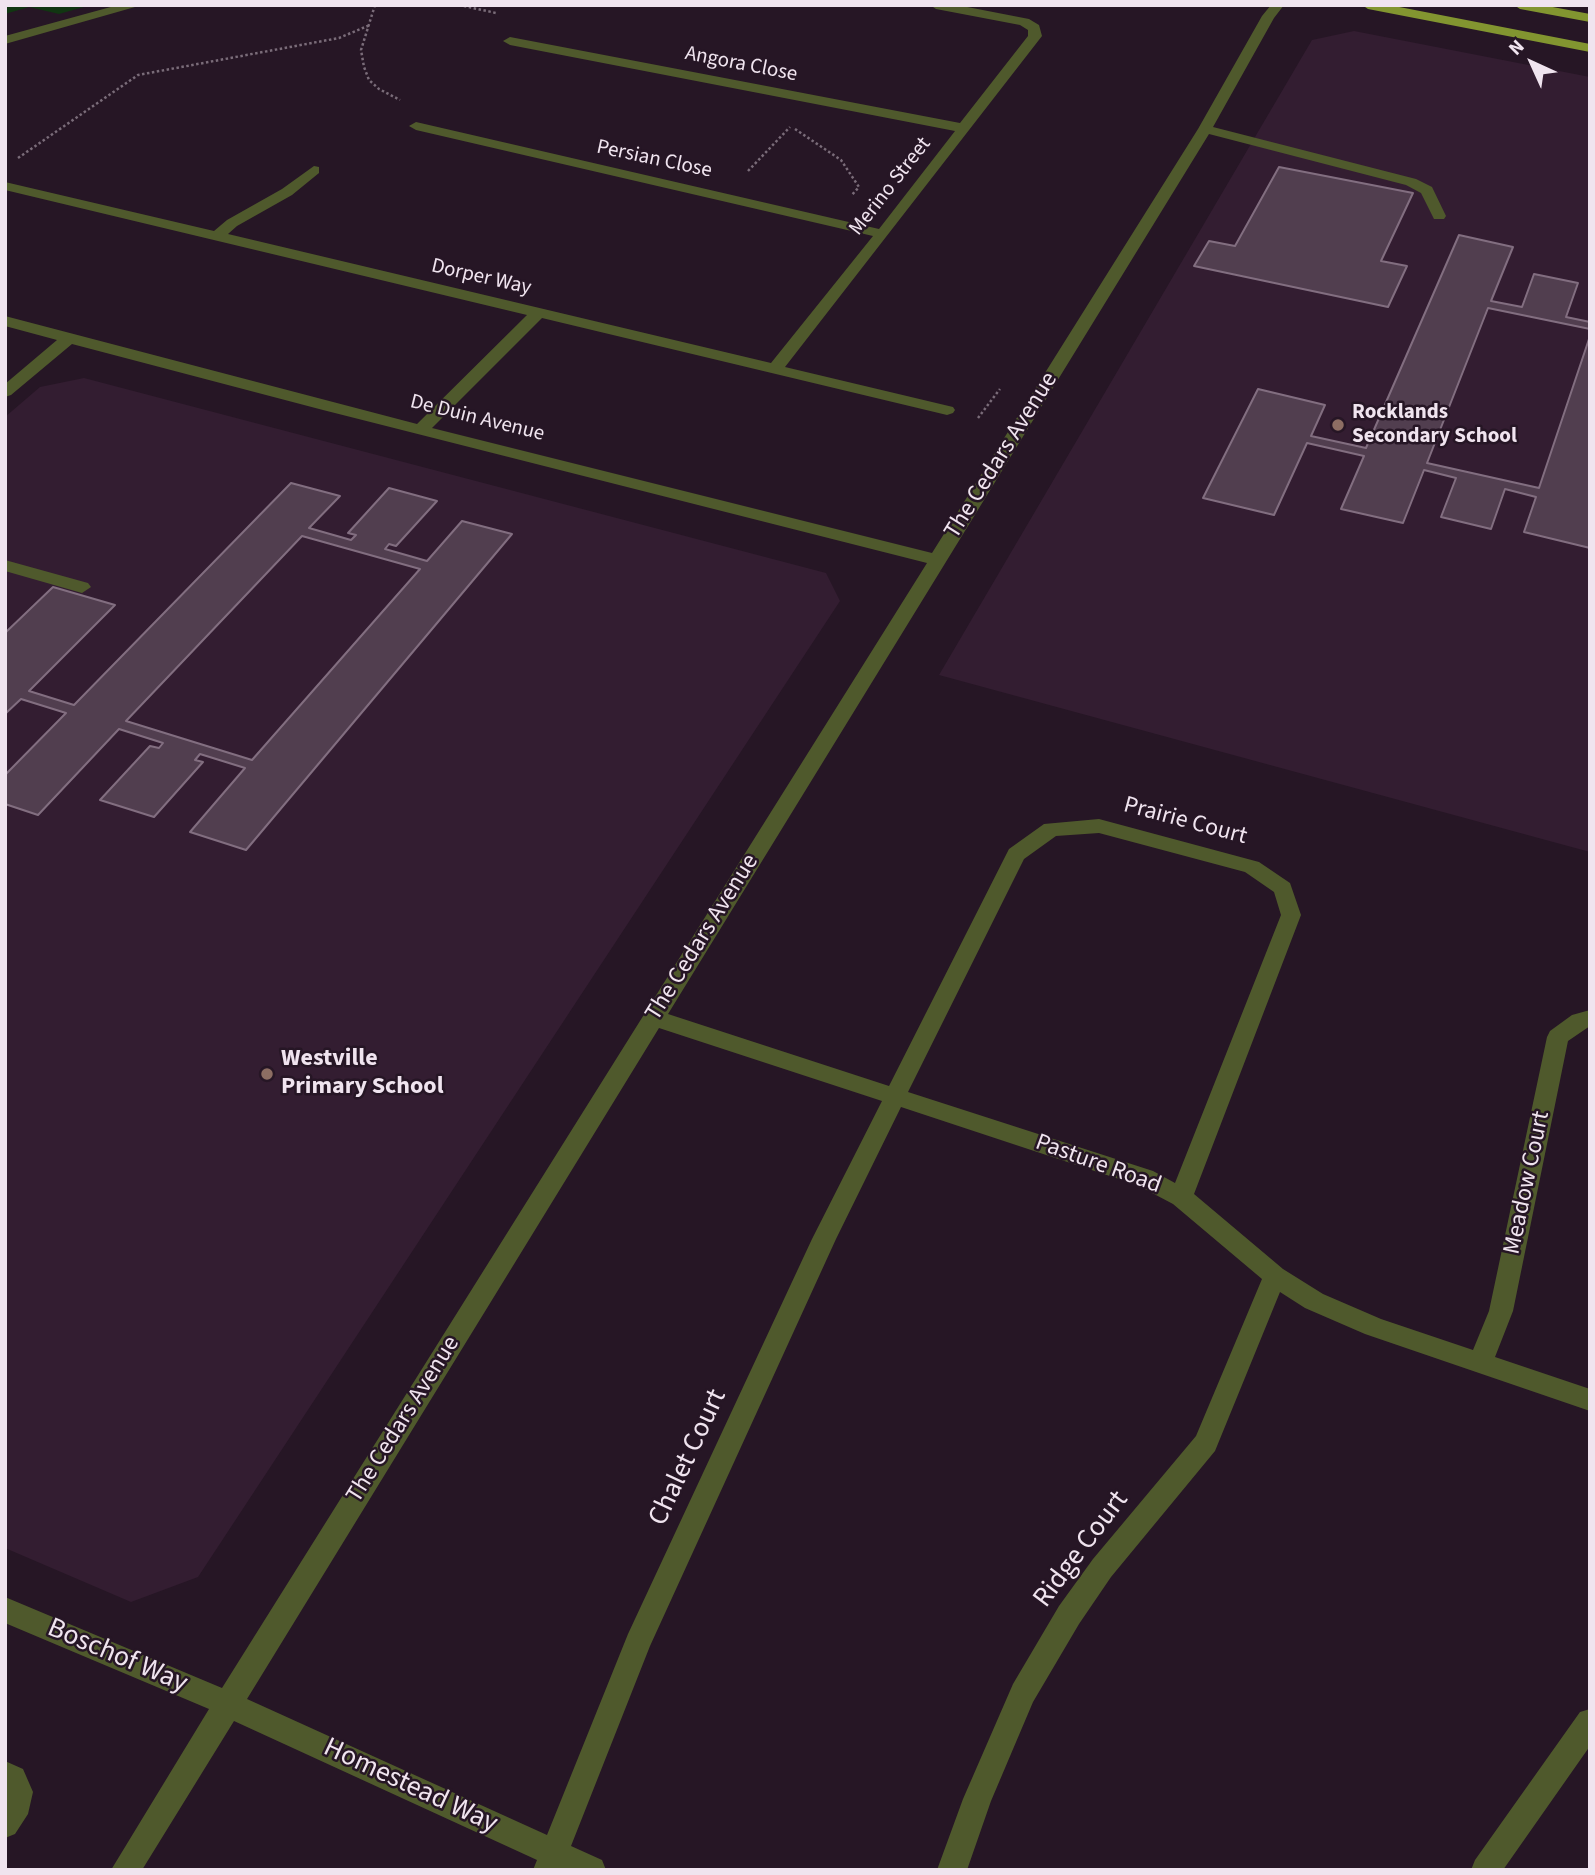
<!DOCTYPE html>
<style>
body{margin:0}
#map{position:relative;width:1595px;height:1875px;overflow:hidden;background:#261625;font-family:"Source Sans 3",sans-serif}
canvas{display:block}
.frame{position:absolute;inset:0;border:7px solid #f0e4ef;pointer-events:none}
.north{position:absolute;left:1497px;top:28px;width:70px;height:70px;-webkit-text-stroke:5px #261625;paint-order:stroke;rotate:315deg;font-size:19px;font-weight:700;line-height:28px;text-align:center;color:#f0e4ef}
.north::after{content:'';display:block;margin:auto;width:24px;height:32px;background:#f0e4ef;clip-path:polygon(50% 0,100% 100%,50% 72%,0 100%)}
</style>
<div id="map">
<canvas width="1595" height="1875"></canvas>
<div class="frame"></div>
<div class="north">N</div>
</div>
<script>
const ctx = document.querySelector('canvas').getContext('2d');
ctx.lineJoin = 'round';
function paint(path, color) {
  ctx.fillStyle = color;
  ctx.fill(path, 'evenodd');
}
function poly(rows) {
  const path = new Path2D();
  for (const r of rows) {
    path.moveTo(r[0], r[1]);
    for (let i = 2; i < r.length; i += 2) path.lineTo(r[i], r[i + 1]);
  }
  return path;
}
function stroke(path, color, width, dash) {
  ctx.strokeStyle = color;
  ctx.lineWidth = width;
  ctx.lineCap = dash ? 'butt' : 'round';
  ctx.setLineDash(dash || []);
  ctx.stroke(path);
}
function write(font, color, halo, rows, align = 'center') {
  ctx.font = font + ' "Source Sans 3",sans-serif';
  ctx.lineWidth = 5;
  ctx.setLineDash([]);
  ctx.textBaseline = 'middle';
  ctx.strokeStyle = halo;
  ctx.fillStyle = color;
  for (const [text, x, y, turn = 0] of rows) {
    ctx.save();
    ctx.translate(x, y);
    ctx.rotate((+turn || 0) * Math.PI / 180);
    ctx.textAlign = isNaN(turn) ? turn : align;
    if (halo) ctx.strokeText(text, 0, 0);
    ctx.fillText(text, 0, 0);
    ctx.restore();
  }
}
const built = poly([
 [1354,31,1590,77,1590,852,939,675,1312,40],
 [84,378,826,573,840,601,198,1577,131,1602,5,1548,5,417,40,387]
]);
const green = poly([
 [5,5,91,5,59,14,29,7,5,14]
]);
const building = poly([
 [1279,167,1413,193,1381,261,1407,266,1388,307,1194,266,1209,241,1235,246,1279,167],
 [1459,235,1513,247,1491,301,1522,307,1534,274,1578,283,1566,317,1590,322,1590,329,1488,308,1427,463,1539,488,1590,336,1590,548,1524,532,1536,497,1505,489,1491,529,1441,517,1456,478,1424,470,1403,523,1341,509,1364,456,1307,443,1274,515,1203,498,1258,389,1325,405,1311,436,1366,448,1459,235],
 [291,483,340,496,309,528,351,540,356,535,348,533,389,488,437,501,396,546,389,544,385,549,427,561,462,521,512,534,246,850,190,832,245,768,200,754,195,760,203,762,154,817,100,800,150,746,159,748,163,743,119,729,38,815,5,804,5,775,66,713,21,699,5,714,5,633,53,587,115,605,29,691,74,705,291,483],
 [302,536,420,569,252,760,126,721,302,536]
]);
const path = poly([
 [375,5,361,50,364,67,369,80,379,89,400,100],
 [459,5,496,13],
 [795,129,841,160,859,187,851,196],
 [18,158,138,75,339,38,370,25],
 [748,171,790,127],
 [978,418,1000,389]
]);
const minor = poly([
 [118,5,142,5,5,44,5,36,118,5],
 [930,5,957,5,1029,19,1039,25,1042,36,785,367,953,407,955,410,953,413,947,415,542,318,432,428,932,553,1198,129,1262,16,1271,5,1284,5,1274,18,1213,127,1416,179,1432,187,1446,216,1444,219,1434,219,1421,193,1406,185,1209,134,668,1014,889,1086,1009,849,1044,824,1099,819,1259,862,1290,883,1301,915,1194,1194,1283,1269,1323,1294,1381,1319,1473,1350,1489,1311,1547,1037,1550,1031,1572,1015,1590,1010,1590,1026,1568,1041,1513,1311,1495,1357,1590,1389,1590,1411,1365,1334,1305,1308,1280,1292,1215,1451,1111,1577,1079,1624,1033,1702,991,1801,967,1870,937,1870,963,1799,1013,1684,1059,1606,1093,1559,1196,1436,1262,1279,1173,1204,1137,1185,901,1107,836,1239,650,1646,571,1846,602,1860,606,1870,533,1870,537,1860,234,1721,142,1870,111,1870,209,1709,5,1623,5,1597,222,1688,927,563,323,410,72,344,11,395,5,397,5,384,57,340,5,326,5,316,417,424,527,315,5,190,5,182,214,231,227,220,282,189,314,166,319,167,319,173,292,195,237,226,228,234,771,363,873,236,416,130,409,126,416,122,879,229,955,131,510,45,503,41,510,37,960,123,1028,36,1028,30,1020,25,936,9,930,5],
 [1099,833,1245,872,1274,892,1281,915,1175,1183,1153,1171,908,1092,1024,859,1056,836,1099,833],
 [659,1028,882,1101,812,1239,628,1634,547,1835,247,1699,659,1028],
 [5,560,88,583,91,587,82,593,5,571,5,560],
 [1590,1709,1590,1746,1503,1870,1471,1870,1475,1860,1580,1712,1590,1709],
 [5,1761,23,1769,33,1792,28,1814,15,1834,5,1838,5,1761]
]);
const major = poly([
 [1362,5,1389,5,1590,44,1590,52,1368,9,1362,5],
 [1514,5,1542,5,1590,14,1590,22,1520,9,1514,5]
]);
const markers = [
 [1338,425,7,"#8d6e63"],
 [267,1074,7,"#8d6e63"]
];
const farStreetnames = [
 ["Angora Close",741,65,11],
 ["Persian Close",654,160,12],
 ["Merino Street",891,187,-52],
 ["Dorper Way",481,278,13],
 ["De Duin Avenue",477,419,14]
];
const farPoinames = [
 ["Rocklands",1352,413],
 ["Secondary School",1352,437]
];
const streetNames = [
 ["The Cedars Avenue",1002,456,-58],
 ["Prairie Court",1185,822,15],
 ["The Cedars Avenue",703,938,-58],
 ["Pasture Road",1098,1165,20],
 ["Meadow Court",1528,1183,-78],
 ["The Cedars Avenue",404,1420,-58]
];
const poiNames = [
 ["Westville",281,1060],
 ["Primary School",281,1088]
];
const nearStreetnames = [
 ["Chalet Court",689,1458,-65],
 ["Ridge Court",1082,1550,-53],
 ["Boschof Way",117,1657,23],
 ["Homestead Way",410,1787,25]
];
paint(built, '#331d31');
paint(green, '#113612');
paint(building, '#513e4f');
stroke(building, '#826e80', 2);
stroke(path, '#7a6c79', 2.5, [2.5, 2.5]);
paint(minor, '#4f592c');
paint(major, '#829530');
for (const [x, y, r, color] of markers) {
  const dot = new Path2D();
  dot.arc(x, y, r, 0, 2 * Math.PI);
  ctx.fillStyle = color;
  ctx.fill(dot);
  stroke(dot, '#261625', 2.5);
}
write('21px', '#f0e4ef', '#261625', farStreetnames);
write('bold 21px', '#f0e4ef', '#261625', farPoinames, 'left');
write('24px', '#f0e4ef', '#261625', streetNames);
write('bold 24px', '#f0e4ef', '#261625', poiNames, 'left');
write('28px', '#f0e4ef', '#261625', nearStreetnames);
</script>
